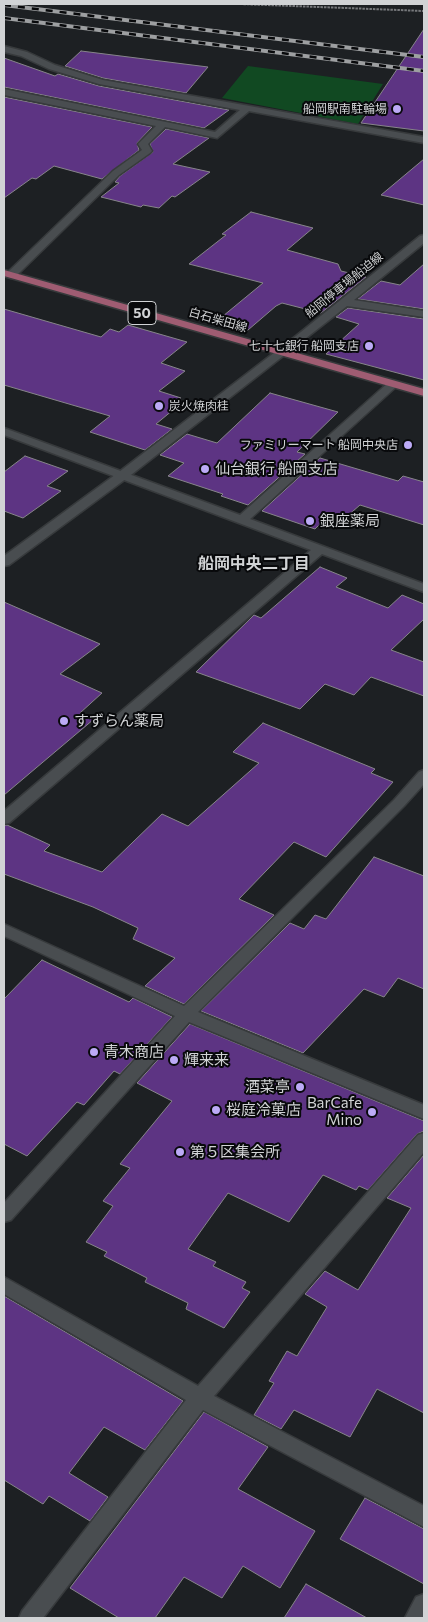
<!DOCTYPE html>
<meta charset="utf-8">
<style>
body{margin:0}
#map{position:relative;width:428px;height:1622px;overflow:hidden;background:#1d2023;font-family:Commissioner,sans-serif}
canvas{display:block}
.frame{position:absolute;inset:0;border:5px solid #d1d3d5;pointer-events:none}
</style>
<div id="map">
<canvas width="428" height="1622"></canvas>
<div class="frame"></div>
</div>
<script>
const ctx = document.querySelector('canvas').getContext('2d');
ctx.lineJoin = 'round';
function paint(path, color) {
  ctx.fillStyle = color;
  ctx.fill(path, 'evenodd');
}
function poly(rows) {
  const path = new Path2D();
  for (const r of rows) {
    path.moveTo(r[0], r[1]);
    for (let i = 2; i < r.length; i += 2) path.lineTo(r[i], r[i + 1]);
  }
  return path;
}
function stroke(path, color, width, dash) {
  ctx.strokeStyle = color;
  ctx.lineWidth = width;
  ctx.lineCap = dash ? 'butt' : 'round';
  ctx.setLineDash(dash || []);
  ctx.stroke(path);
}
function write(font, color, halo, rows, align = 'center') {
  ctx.font = font + ' Commissioner,"Noto Sans JP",sans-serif';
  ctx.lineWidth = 4;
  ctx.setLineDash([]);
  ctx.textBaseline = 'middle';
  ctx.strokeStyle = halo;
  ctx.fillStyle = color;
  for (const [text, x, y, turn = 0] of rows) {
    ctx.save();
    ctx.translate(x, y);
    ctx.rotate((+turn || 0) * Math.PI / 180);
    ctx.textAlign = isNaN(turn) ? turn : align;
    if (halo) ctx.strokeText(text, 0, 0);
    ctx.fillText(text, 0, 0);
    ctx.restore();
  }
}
const green = poly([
 [248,66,383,84,358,124,222,98]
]);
const building = poly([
 [424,29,424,131,361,123,424,29],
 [81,51,208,67,186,93,103,78,65,66,81,51],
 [4,58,55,76,58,74,99,86,229,110,204,128,4,87,4,58],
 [4,97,152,127,137,143,139,150,102,179,54,166,36,179,32,178,4,198,4,97],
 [166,129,209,138,173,164,210,172,175,197,172,196,159,208,143,205,141,207,101,197,119,183,115,182,120,176,153,152,150,144,166,129],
 [424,159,424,205,381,195,424,159],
 [251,212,313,228,287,250,338,264,341,271,366,277,321,313,282,303,276,306,248,330,217,321,263,283,189,264,226,235,222,234,251,212],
 [424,264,424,309,358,299,381,281,400,285,424,264],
 [348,308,424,319,424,380,326,354,359,324,336,317,348,308],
 [4,309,101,337,110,329,119,332,128,325,187,342,161,363,185,371,159,391,181,398,174,404,179,405,156,424,172,429,145,450,90,432,110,416,4,385,4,309],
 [270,393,338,412,297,452,305,454,248,505,221,496,223,494,168,476,184,463,160,455,187,434,217,443,270,393],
 [25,456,68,471,47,486,61,491,23,518,4,511,4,472,25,456],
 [320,458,398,481,403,476,424,482,424,525,360,505,345,518,331,513,315,529,262,511,320,458],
 [320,567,347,578,336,587,388,608,402,595,424,604,424,619,391,650,424,662,424,696,371,677,354,695,325,684,300,709,196,672,254,615,261,618,320,567],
 [4,602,100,644,60,674,102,693,80,713,94,719,4,795,4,602],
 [263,723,375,769,371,773,393,782,326,857,294,842,239,899,274,915,184,1004,145,986,175,958,133,939,138,928,93,907,4,874,4,826,7,825,50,845,44,851,102,872,162,814,188,826,259,763,233,752,263,723],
 [374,857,424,876,424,989,398,978,384,997,364,989,303,1053,201,1011,290,923,304,929,315,915,326,919,374,857],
 [42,960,129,1002,133,998,172,1017,120,1074,114,1071,84,1105,77,1102,27,1156,4,1144,4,999,42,960],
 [190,1024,424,1121,424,1131,417,1134,368,1190,359,1186,356,1190,323,1175,289,1222,228,1193,188,1249,216,1262,213,1266,246,1282,242,1288,250,1292,224,1328,186,1309,188,1303,145,1282,147,1278,104,1256,107,1252,86,1242,113,1206,103,1201,130,1168,120,1164,172,1101,137,1083,190,1024],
 [424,1155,424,1413,377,1389,350,1437,294,1410,281,1429,254,1415,274,1383,269,1381,287,1351,297,1356,327,1307,305,1294,325,1271,358,1290,411,1208,387,1198,424,1155],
 [4,1296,183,1401,145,1450,104,1427,69,1473,108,1497,90,1521,49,1496,43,1504,4,1480,4,1296],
 [204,1412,268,1447,238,1489,315,1531,280,1588,243,1566,222,1598,184,1577,155,1618,119,1618,70,1588,204,1412],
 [365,1498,424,1529,424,1584,340,1539,365,1498],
 [306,1584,367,1618,284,1618,306,1584]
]);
const path = poly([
 [240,4,424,11]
]);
const street = poly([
 [4,46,27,52,55,65,103,80,424,137,424,143,249,111,217,138,165,127,148,144,152,151,150,153,119,175,15,277,11,278,6,275,7,273,113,171,142,150,138,144,156,126,4,95,4,89,215,132,240,110,99,84,49,69,21,56,4,52,4,46],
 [393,381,399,384,397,386,250,519,424,584,424,592,322,554,9,823,4,824,4,811,311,550,4,435,4,428,240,515,389,382,393,381],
 [424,770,424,784,404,806,198,1012,424,1105,424,1119,189,1022,11,1220,4,1222,4,1203,175,1016,4,936,4,924,184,1006,394,800,419,772,424,770],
 [424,1133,424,1152,214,1396,424,1506,424,1527,203,1410,43,1618,19,1618,22,1611,186,1400,4,1294,4,1277,198,1386,418,1135,424,1133],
 [424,1594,424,1618,405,1618,416,1597,424,1594]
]);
const secondary = poly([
 [424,235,424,243,354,300,424,311,424,317,347,306,127,478,9,565,4,566,4,556,119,472,296,336,420,236,424,235]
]);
const primary = poly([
 [4,270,424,389,424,396,4,276,4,270]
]);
const rail = poly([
 [4,5,424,57],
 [4,18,424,71]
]);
const markers = [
 [397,109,5,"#bcaaf6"],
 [369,346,5,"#bcaaf6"],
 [159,406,5,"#bcaaf6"],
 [408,445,5,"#bcaaf6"],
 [205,469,5,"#bcaaf6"],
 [310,521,5,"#bcaaf6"],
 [64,721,5,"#bcaaf6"],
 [94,1052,5,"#bcaaf6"],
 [174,1060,5,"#bcaaf6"],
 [300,1087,5,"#bcaaf6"],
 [216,1110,5,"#bcaaf6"],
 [372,1112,5,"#bcaaf6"],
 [180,1152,5,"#bcaaf6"]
];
const farPoinames = [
 ["船岡駅南駐輪場",387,109],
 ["七十七銀行 船岡支店",359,346],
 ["炭火焼肉桂",169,406,"left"],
 ["ファミリーマート 船岡中央店",398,445]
];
const farStreetnames = [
 ["船岡停車場船迫線",344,285,-39],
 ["白石柴田線",218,320,16]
];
const shields = [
 [142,313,28]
];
const shieldNames = [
 ["50",142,313]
];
const poiNames = [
 ["仙台銀行 船岡支店",215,469],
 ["銀座薬局",320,521],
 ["すずらん薬局",74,721],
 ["青木商店",104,1052],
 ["輝来来",184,1060],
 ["酒菜亭",290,1087,"right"],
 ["BarCafe",362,1103,"right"],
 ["Mino",362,1120,"right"],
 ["桜庭冷菓店",226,1110],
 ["第５区集会所",190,1152]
];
const neighbourhoodNames = [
 ["船岡中央二丁目",254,564]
];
paint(green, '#114922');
paint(building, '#5d3483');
stroke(building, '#87858a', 1);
stroke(street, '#373a3c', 3);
stroke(secondary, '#373a3c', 3);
stroke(primary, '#373a3c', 3);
stroke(path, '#77797c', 2, [2.5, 1]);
paint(street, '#494d50');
paint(secondary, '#494d50');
paint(primary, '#9f5c72');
stroke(rail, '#9d9fa1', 4);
stroke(rail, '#08090b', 2.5, [7]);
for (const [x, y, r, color] of markers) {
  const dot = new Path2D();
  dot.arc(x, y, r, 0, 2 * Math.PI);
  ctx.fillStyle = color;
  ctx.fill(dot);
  stroke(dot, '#08090b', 2);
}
write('12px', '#d1d3d5', '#08090b', farPoinames, 'right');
write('12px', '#d1d3d5', '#08090b', farStreetnames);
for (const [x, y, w] of shields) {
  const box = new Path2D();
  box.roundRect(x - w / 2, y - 11.5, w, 23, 4);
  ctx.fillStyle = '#08090b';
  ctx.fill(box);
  stroke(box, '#d1d3d5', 1);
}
write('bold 14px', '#d1d3d5', null, shieldNames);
write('15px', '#d1d3d5', '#08090b', poiNames, 'left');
write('bold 16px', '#d1d3d5', '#08090b', neighbourhoodNames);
</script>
